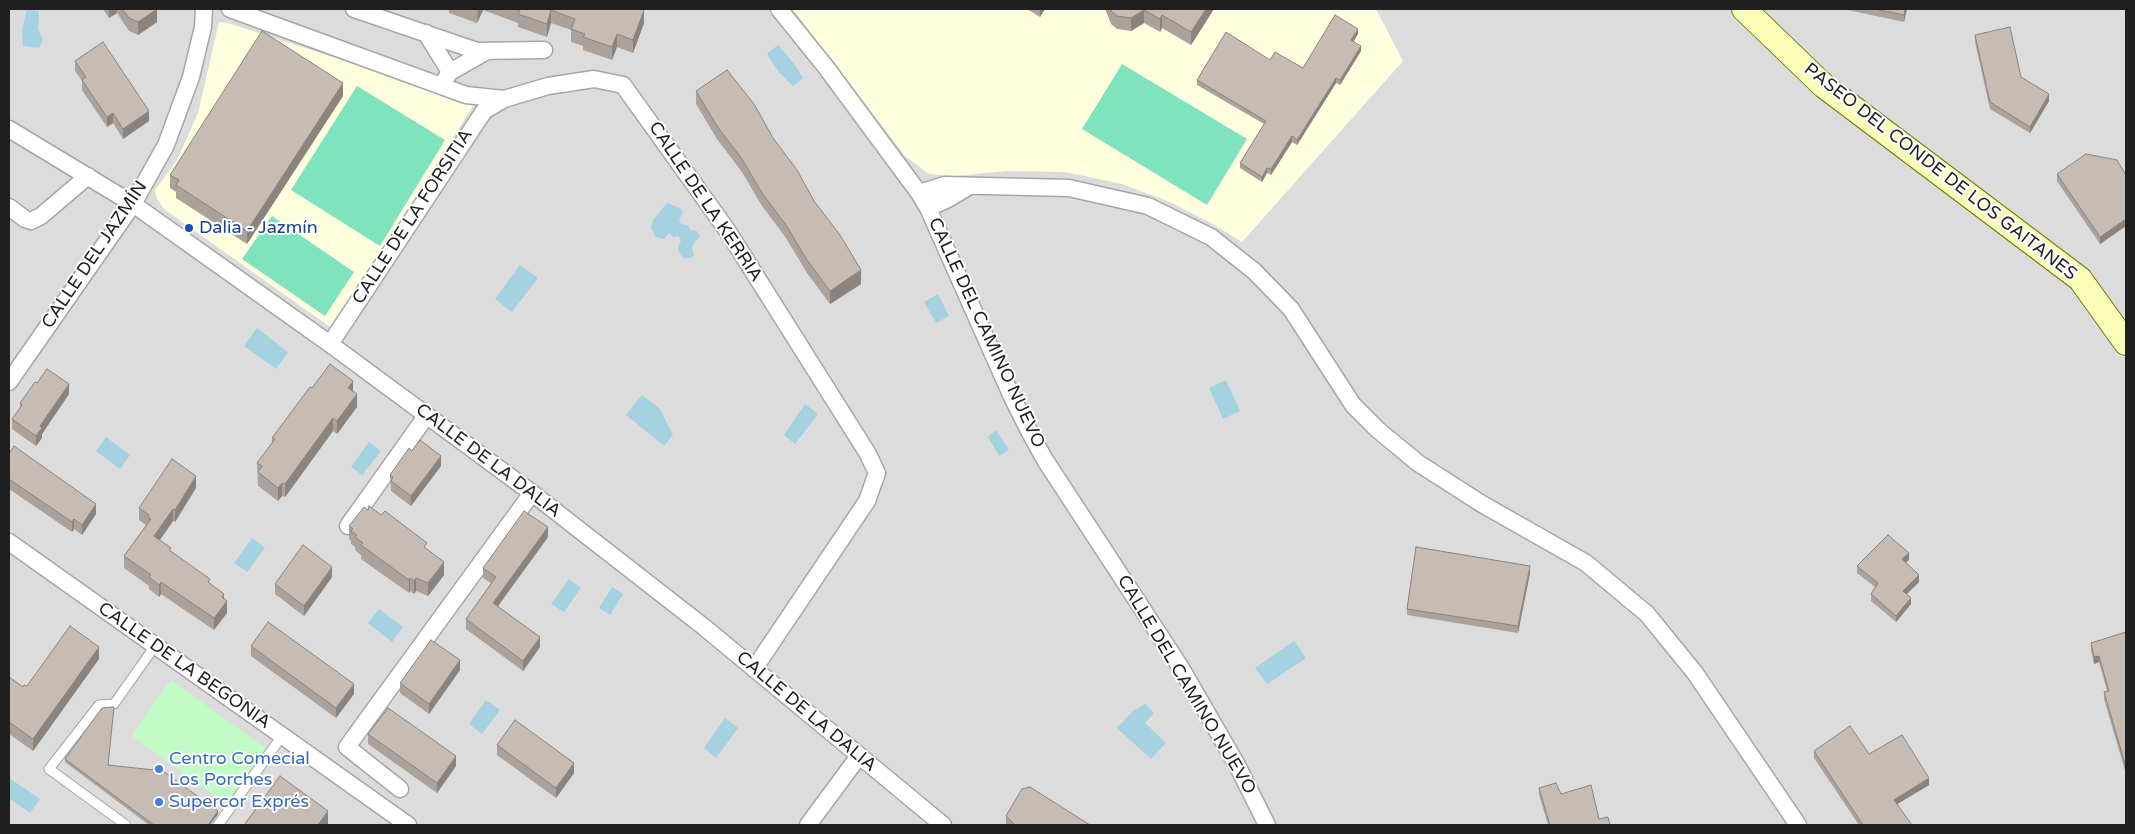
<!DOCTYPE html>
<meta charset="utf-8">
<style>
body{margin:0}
#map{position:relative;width:2135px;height:834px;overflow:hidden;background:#f1ede5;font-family:"Varela Round",sans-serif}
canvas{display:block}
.frame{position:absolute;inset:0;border:10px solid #1f1f1f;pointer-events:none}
</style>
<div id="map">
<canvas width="2135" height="834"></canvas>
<div class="frame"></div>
</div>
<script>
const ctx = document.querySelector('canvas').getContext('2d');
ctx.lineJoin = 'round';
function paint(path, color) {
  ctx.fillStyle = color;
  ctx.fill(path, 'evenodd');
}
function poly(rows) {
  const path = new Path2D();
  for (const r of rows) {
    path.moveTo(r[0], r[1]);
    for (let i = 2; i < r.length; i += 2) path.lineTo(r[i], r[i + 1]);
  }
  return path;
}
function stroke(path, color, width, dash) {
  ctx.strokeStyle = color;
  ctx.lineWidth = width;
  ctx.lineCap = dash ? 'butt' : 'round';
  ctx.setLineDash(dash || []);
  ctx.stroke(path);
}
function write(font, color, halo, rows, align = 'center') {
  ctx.font = font + ' "Varela Round",sans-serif';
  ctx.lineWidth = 4;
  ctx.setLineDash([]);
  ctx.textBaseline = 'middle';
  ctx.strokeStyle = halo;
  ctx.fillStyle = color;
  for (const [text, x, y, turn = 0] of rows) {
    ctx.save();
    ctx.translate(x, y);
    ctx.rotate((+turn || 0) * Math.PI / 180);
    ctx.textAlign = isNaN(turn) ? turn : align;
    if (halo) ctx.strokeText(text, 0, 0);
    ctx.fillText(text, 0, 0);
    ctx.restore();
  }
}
const residential = poly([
 [9,9,2126,9,2126,825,9,825]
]);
const education = poly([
 [793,9,1376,9,1403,61,1242,242,1211,223,1170,202,1122,184,1065,172,1006,171,954,176,929,174,905,156],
 [219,22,228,23,354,64,473,106,333,329,164,209,157,199,155,190,177,160,198,113]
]);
const park = poly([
 [171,680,265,748,230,800,227,802,222,801,133,737,133,733]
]);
const pitch = poly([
 [1122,64,1247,139,1207,205,1082,129],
 [357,86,445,140,380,246,291,190],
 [272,216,354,272,325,316,242,259]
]);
const water = poly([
 [27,10,39,11,38,29,43,40,39,48,23,46,22,29],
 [778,45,792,61,803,78,793,86,778,71,767,54],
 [667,203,680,208,683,212,679,219,681,224,688,225,690,230,697,231,700,237,695,241,692,248,694,255,690,258,684,258,680,254,678,248,681,240,678,236,673,237,669,233,664,239,656,237,651,228,653,220],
 [520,265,538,278,512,312,495,299],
 [938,294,949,316,936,323,924,302],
 [257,328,288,352,276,369,244,346],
 [1226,380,1240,411,1223,419,1209,388],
 [642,395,660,409,673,435,664,446,626,415],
 [805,404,818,414,795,444,784,435],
 [996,430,1009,450,999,456,988,437],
 [106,437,130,455,120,469,96,451],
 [369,442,381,451,362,475,351,467],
 [252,538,265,548,247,572,234,563],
 [569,579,581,588,564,612,551,604],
 [612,587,623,594,610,615,599,608],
 [379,609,403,627,392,642,368,623],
 [1294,641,1306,658,1267,684,1255,668],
 [486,700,500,710,482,734,469,724],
 [1145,704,1154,713,1145,723,1166,743,1151,759,1117,728,1133,711],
 [725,718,738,728,716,758,704,748],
 [9,778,40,799,30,813,9,798]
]);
const lane = poly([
 [126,825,49,769,99,705,114,704,155,646],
 [218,825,282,736]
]);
const street = poly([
 [230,9,466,95,504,99,548,86,594,79,623,85,727,230,868,454,877,473,867,501,754,669],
 [354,9,477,51,544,50],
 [779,9,825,66,919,193,928,208,1012,397,1029,431,1045,460,1181,668,1237,765,1267,825],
 [426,33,450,72],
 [441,86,450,72,487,51],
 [9,129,133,204,330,344,532,493,704,627,943,825],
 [919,193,945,185,1069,188,1148,206,1211,237,1254,271,1291,309,1353,405,1378,430,1418,463,1482,504,1586,563,1647,614,1695,673,1798,825],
 [9,207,25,219,31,221,41,216,88,176],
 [928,208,948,199,968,187],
 [330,344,484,111,504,99],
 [9,382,133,204,166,145,191,77,203,27,204,9],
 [348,526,427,415],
 [9,542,408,825],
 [400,789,347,747,532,493],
 [808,825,859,756]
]);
const secondary = poly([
 [1744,9,1824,86,2080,279,2126,343]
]);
const wall = poly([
 [103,9,156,9,157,22,138,35,129,31,117,13,109,18],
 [448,9,641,9,644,23,633,53,617,47,612,60,583,50,583,46,571,42,571,30,551,23,547,37,518,27,518,23,483,10,477,23,449,13,449,9],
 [1027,9,1045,9,1040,17],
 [1106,9,1214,9,1191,45,1162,28,1160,32,1144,23,1131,31,1117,29,1111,24,1106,11],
 [1843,9,1907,9,1904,22],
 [1358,34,1354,41,1361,51,1340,85,1336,83,1297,145,1292,142,1271,175,1267,173,1262,182,1240,168,1240,163,1264,124,1197,85,1197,80,1303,68],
 [1975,35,2021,77,2049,101,2030,133,1990,109,1975,42],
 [75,61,149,121,123,139,113,123,107,127,82,90,82,81,75,71],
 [696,91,773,138,861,284,830,304,807,273,786,238,762,206,742,172,717,139,696,104],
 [343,96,247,244,176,198,176,192,170,188,170,175],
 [2057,174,2126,175,2126,226,2100,244,2057,181],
 [37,383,69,394,42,434,42,438,36,446,12,429,12,419,20,408,20,403],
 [312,388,353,392,357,407,337,434,333,431,285,497,282,496,278,501,258,486,257,463,272,443,272,438],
 [412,451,441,466,411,506,391,491,390,475],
 [9,454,96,514,82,535,74,529,72,532,9,489],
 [196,488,175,522,173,521,160,540,171,551,210,584,224,599,227,613,214,630,161,594,159,597,149,589,149,586,124,568,124,556,146,525,139,520,139,508],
 [349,526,427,549,444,575,428,596,416,591,414,594,410,591,409,593,361,559,361,555,355,550,355,547,351,544,351,541,349,539],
 [548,537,498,606,540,647,523,671,466,629,466,619,491,583,483,578,483,568],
 [1909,560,1906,562,1919,582,1906,594,1911,604,1896,622,1871,601,1871,594,1875,587,1857,573,1857,566],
 [1530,573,1518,633,1407,615,1407,609],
 [332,577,304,616,275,594,275,584],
 [2126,632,2126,774,2104,699,2104,692,2107,691,2099,662,2094,664,2091,650,2091,643],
 [251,646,354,694,336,718,251,656],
 [99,659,33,751,9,734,9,677,23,687,27,686],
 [460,670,429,714,400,693,400,683],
 [368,734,456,766,437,793,368,744],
 [497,745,574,773,556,798,497,755],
 [1814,751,1869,754,1929,785,1897,804,1912,825,1859,825,1814,758],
 [65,759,108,765,218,814,210,825,149,825,65,762],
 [1539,788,1561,794,1599,819,1610,825,1548,825,1539,794],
 [1006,816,1090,825,1006,825]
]);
const shadedWall = poly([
 [109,9,117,9,117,13,109,18],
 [157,9,157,22,138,35,138,22],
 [478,9,483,9,483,10,477,23],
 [1040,9,1045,9,1040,17],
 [1206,9,1214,9,1191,45,1191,32],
 [1905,9,1907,9,1904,22,1904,15],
 [551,10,551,23,547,37,547,24],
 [644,10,644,23,633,53,633,40],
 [1144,10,1144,23,1131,31,1131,18],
 [1162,15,1162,28,1160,32,1160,19],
 [1358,29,1358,34,1351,45,1351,40],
 [617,34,617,47,612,60,612,47],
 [1361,46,1361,51,1340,85,1340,80],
 [1336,78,1336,83,1297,145,1297,140],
 [343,83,343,96,247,244,247,231],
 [2049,94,2049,101,2030,133,2030,127],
 [149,111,149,121,123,139,123,129],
 [113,113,113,123,107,127,107,117],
 [1292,136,1292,142,1271,175,1271,169],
 [1267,168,1267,173,1262,182,1262,177],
 [2126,219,2126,226,2100,244,2100,237],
 [861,270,861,284,830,304,830,291],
 [353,381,353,394,348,388],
 [69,384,69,394,42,434,42,438,36,446,36,436,40,426],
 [357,394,357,407,337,434,337,421],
 [333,418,333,431,285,497,285,484],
 [441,456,441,466,411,506,411,496],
 [196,476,196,488,175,522,175,510],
 [282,483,282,496,278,501,278,488],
 [96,504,96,514,82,535,82,525],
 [173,509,173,521,154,548,154,536],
 [74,519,74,529,72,532,72,522],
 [548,527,548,537,493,613,493,603],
 [1909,553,1909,560,1902,565,1902,559],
 [444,562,444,575,428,596,428,583],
 [1530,566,1530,573,1518,633,1518,626],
 [332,567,332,577,304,616,304,606],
 [1919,575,1919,582,1903,598,1903,591],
 [410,578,410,591,409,593,409,580],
 [416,578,416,591,414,594,414,581],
 [161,582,161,594,159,597,159,585],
 [224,594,224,605,227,601,227,613,214,630,214,618,222,597],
 [1911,598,1911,604,1896,622,1896,616],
 [540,637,540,647,523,671,523,661],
 [99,647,99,659,33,751,33,739],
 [2099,656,2099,662,2094,664,2094,657],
 [460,660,460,670,429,714,429,704],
 [354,684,354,694,336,718,336,708],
 [456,756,456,766,437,793,437,783],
 [574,763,574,773,556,798,556,788],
 [1929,778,1929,785,1894,806,1894,800],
 [218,811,218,814,210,825,208,825],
 [328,811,328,824,327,825,318,825]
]);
const building = poly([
 [122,9,157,9,138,22,129,18,122,9],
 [515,9,641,9,644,10,633,40,617,34,612,47,583,37,585,34,571,29,575,19,551,10,547,24,518,14,520,11,515,9],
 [1110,9,1206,9,1191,32,1162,15,1160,19,1144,10,1131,18,1117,16,1111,11,1110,9],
 [1875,9,1905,9,1904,15,1875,9],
 [1335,15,1358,29,1351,40,1361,46,1340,80,1336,78,1297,140,1292,136,1271,169,1267,168,1262,177,1240,163,1266,121,1197,80,1226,32,1270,60,1275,52,1303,68,1335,15],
 [2010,27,2021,77,2049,94,2030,127,1990,102,1975,35,2010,27],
 [262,31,343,83,247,231,176,185,179,180,170,175,262,31],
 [103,42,149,111,123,129,113,113,107,117,82,80,86,77,75,61,103,42],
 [727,70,754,104,773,138,797,170,814,201,840,235,861,270,830,291,807,260,786,225,762,193,742,159,717,126,696,91,727,70],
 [2086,154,2117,160,2126,175,2126,219,2100,237,2057,174,2086,154],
 [330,364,353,381,348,388,357,394,337,421,333,418,285,484,282,483,278,488,258,472,262,466,257,463,275,439,272,438,310,387,312,388,330,364],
 [47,369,69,384,40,426,42,428,36,436,12,419,22,405,20,403,35,382,37,383,47,369],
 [420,440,441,456,411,496,391,481,393,477,390,475,409,448,412,451,420,440],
 [14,446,96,504,82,525,74,519,72,522,9,479,9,454,14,446],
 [172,459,196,476,175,510,173,509,154,536,171,548,169,550,210,579,208,582,224,594,222,597,227,601,214,618,161,582,159,585,149,577,151,575,124,556,151,519,148,517,149,515,139,508,172,459],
 [369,506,381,515,385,511,427,543,424,547,444,562,428,583,416,578,414,581,410,578,409,580,361,545,363,543,355,537,357,535,351,531,353,529,349,526,364,507,368,510,369,506],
 [524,511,548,527,493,603,540,637,523,661,466,619,496,577,483,568,524,511],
 [1888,535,1909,553,1902,559,1919,575,1903,591,1911,598,1896,616,1871,594,1878,583,1857,566,1888,535],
 [303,545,332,567,304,606,275,584,303,545],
 [1416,547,1530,566,1518,626,1407,609,1416,547],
 [268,622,354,684,336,708,251,646,268,622],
 [70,626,99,647,33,739,9,722,9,677,23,687,24,685,27,686,70,626],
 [2126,632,2126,767,2104,692,2109,691,2099,656,2094,657,2091,643,2126,632],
 [431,640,460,660,429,704,400,683,431,640],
 [112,707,114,707,108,765,163,771,218,811,208,825,154,825,65,759,102,708,112,707],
 [388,708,456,756,437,783,368,734,388,708],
 [515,720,574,763,556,788,497,745,515,720],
 [1850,726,1869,754,1902,735,1929,778,1894,800,1912,825,1863,825,1814,751,1850,726],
 [280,776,328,811,318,825,244,825,280,776],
 [1556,783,1561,794,1591,785,1599,819,1608,817,1610,825,1550,825,1539,788,1556,783],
 [1030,787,1090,825,1015,825,1006,816,1022,789,1030,787]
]);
const markers = [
 [189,228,5,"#1a4fb4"],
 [159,769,5,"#3f7fe0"],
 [159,802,5,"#3f7fe0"]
];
const streetNames = [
 ["PASEO DEL CONDE DE LOS GAITANES",1940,172,38],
 ["CALLE DE LA KERRIA",705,202,56],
 ["CALLE DE LA FORSITIA",413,217,-57],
 ["CALLE DEL JAZMÍN",95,255,-56],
 ["CALLE DEL CAMINO NUEVO",986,333,65],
 ["CALLE DE LA DALIA",488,461,37],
 ["CALLE DE LA BEGONIA",184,666,35],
 ["CALLE DEL CAMINO NUEVO",1186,685,59],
 ["CALLE DE LA DALIA",806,712,40]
];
const transitNames = [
 ["Dalia - Jazmín",199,228]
];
const shopNames = [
 ["Centro Comecial",169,759],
 ["Los Porches",169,780],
 ["Supercor Exprés",169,802]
];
paint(residential, '#dddcdc');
paint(education, '#ffffe0');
paint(park, '#c1fcc6');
paint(pitch, '#7fe3bd');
paint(water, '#a4d2e0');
stroke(lane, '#a6a6a6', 11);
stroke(street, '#a6a6a6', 19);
stroke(secondary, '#6f7d00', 26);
stroke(lane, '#fff', 9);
stroke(street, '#fff', 16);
stroke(secondary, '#f9fdb7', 24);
paint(wall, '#aaa29b');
paint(shadedWall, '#8b847e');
paint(building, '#c6bcb4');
stroke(building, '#8b847e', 1);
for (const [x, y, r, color] of markers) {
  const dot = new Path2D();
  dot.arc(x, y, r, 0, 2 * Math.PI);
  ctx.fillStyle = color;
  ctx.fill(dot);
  stroke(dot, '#fff', 2);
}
write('18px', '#1f1f1f', '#fff', streetNames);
write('18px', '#164399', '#fff', transitNames, 'left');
write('18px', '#366cbe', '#fff', shopNames, 'left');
</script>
